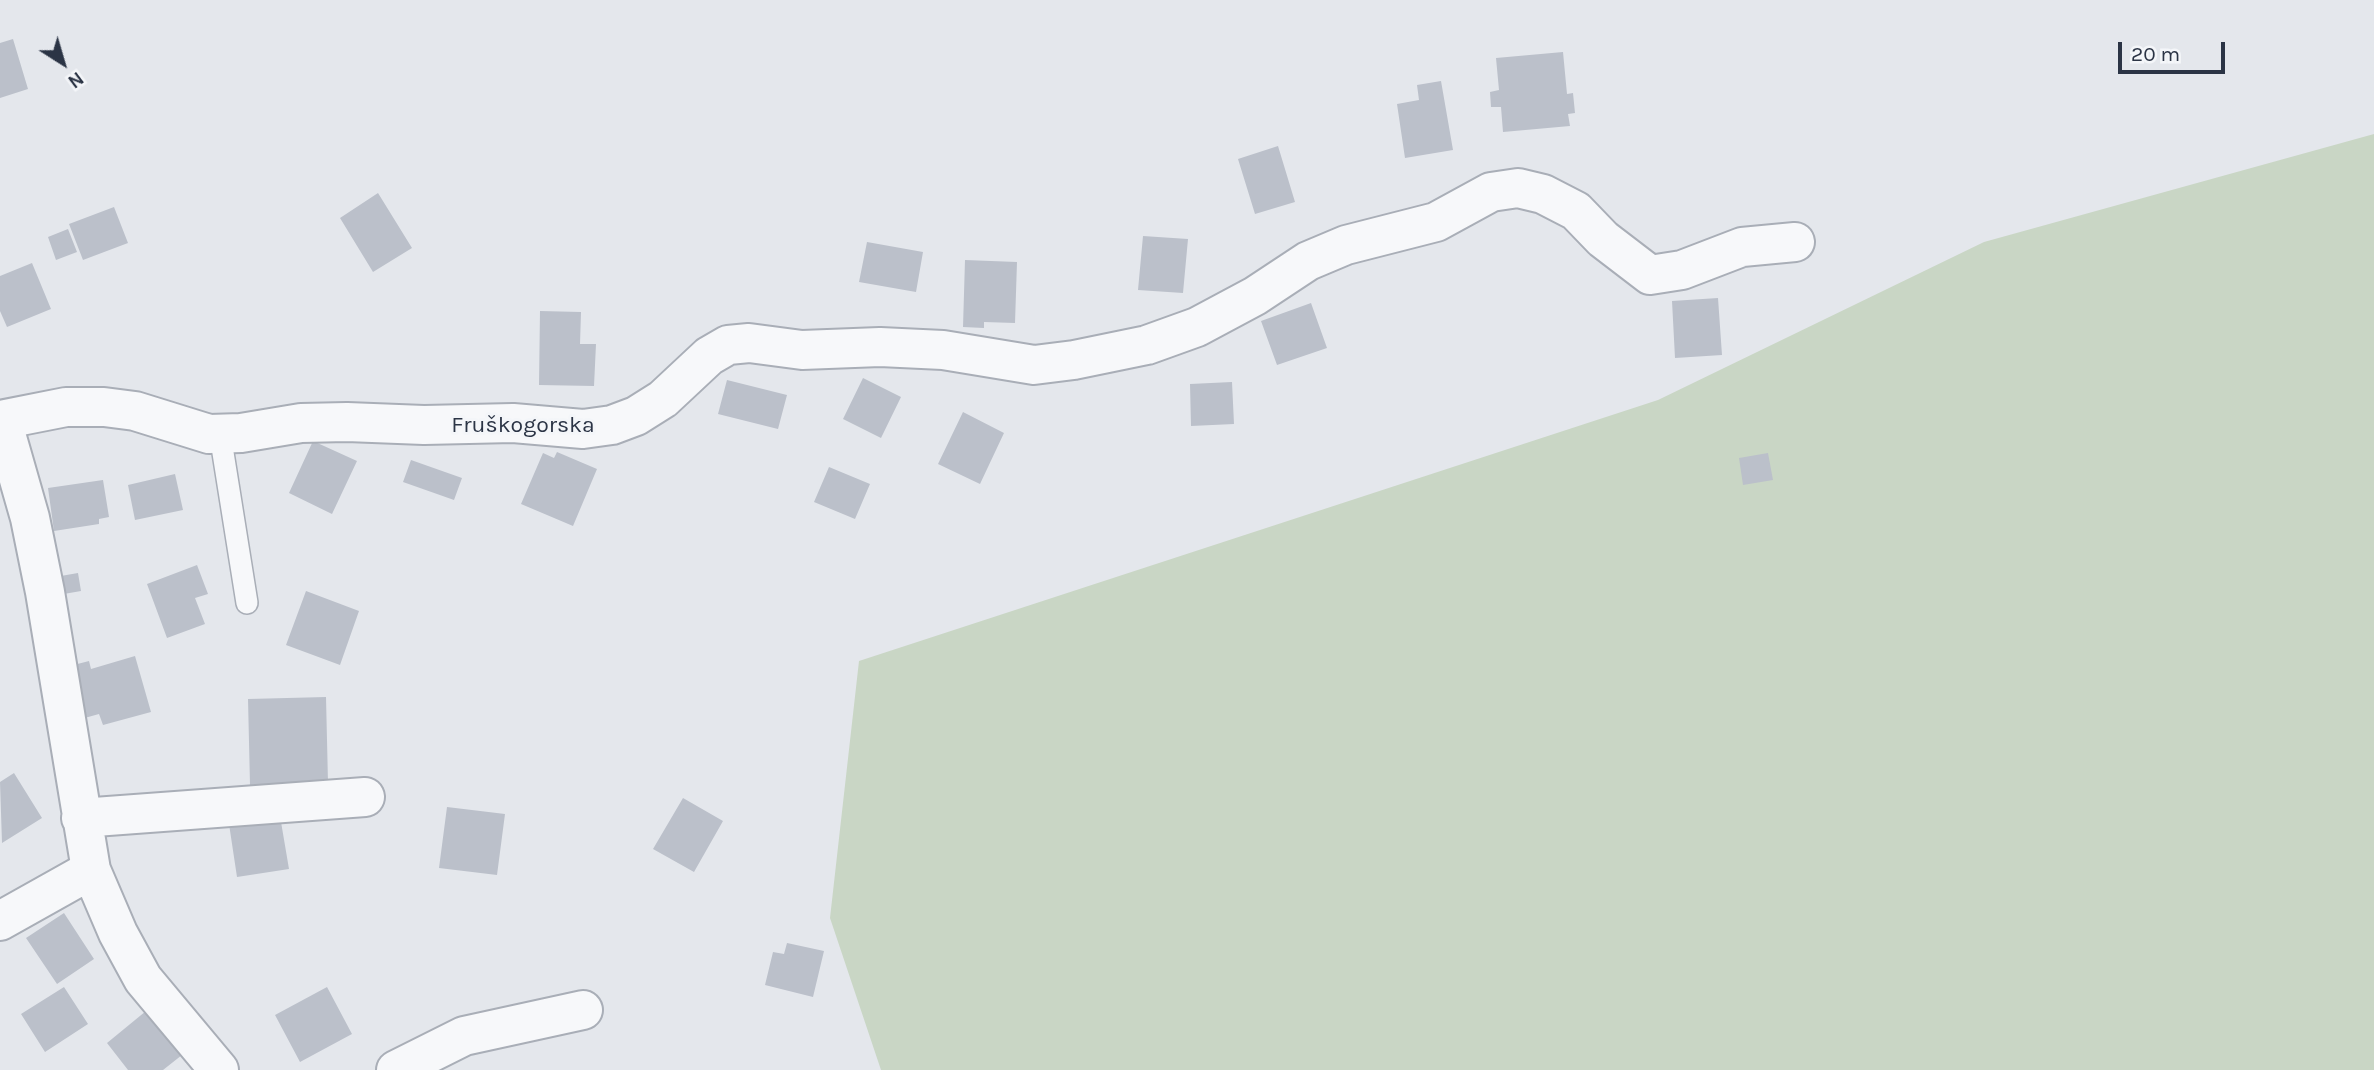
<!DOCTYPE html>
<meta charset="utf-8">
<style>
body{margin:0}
#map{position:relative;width:2374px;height:1070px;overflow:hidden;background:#e4e7ec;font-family:Karla,sans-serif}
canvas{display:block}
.north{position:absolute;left:28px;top:28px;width:70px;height:70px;-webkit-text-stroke:5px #f4f6f9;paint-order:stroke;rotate:143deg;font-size:19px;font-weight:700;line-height:28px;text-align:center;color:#2b3445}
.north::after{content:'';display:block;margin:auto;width:24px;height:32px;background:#2b3445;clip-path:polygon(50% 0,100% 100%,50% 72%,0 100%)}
.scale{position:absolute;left:2118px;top:42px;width:107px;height:32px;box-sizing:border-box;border:4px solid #2b3445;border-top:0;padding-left:9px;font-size:21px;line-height:24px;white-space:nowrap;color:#2b3445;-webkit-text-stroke:5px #f4f6f9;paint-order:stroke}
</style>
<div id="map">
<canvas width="2374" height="1070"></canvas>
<div class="north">N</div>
<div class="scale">20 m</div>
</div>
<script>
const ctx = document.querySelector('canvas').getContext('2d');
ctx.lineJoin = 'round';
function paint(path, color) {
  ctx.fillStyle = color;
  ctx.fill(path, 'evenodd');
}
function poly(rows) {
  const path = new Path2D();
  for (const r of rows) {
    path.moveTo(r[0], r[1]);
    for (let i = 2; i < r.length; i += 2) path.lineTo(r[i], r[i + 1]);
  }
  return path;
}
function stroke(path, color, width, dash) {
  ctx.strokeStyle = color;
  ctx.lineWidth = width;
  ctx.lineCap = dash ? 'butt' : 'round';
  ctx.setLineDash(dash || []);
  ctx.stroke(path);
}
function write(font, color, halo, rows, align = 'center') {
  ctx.font = font + ' Karla,sans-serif';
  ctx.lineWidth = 6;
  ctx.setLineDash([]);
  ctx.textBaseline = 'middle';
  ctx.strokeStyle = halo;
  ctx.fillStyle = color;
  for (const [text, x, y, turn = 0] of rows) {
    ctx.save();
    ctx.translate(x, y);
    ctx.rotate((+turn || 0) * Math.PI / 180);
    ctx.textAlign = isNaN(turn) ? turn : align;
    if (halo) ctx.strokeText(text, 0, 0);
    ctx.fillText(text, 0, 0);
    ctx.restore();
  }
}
const green = poly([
 [2374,134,2374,1070,881,1070,830,918,859,661,1658,400,1984,242]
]);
const building = poly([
 [13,39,28,89,0,98,0,43],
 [1563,52,1567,94,1573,93,1575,113,1568,114,1570,126,1503,132,1501,107,1491,107,1490,92,1499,90,1496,58],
 [1441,81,1453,150,1405,158,1397,104,1419,100,1417,85],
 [1278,146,1295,202,1255,214,1238,159],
 [378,193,412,248,373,272,340,218],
 [114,207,128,243,83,260,69,224],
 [68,229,77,252,56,260,48,237],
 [1143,236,1188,239,1183,293,1138,290],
 [867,242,923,252,916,292,859,282],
 [965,260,1017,262,1015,323,984,322,984,328,963,327],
 [32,263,51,309,7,327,0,311,0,276],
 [1718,298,1722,355,1675,358,1672,301],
 [1311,303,1327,348,1277,365,1261,321],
 [540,311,581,312,580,344,596,344,594,386,539,385],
 [863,378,901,397,881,438,843,419],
 [727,380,787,395,778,429,718,414],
 [1232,382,1234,424,1191,426,1190,384],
 [963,412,1004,433,980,484,938,464],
 [313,441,357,461,332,514,289,493],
 [557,452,597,469,573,526,521,504,543,453,554,458],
 [1768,453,1773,480,1743,485,1739,458],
 [411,460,462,478,454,500,403,482],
 [829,467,870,484,855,519,814,502],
 [175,474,183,510,135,520,128,485],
 [103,480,109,517,99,519,99,524,54,531,48,488],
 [197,565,208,594,195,598,205,624,167,638,147,584],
 [78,573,81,591,58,595,55,577],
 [306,591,359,611,340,665,286,645],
 [135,656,151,712,103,725,99,714,81,719,66,667,89,661,91,669],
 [326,697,328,783,250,785,248,699],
 [14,773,42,818,2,843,0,782],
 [683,798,723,821,694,872,653,849],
 [447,807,505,814,497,875,439,868],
 [280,816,289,869,237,877,229,824],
 [64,913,94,959,57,984,26,938],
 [787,943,824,951,813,997,765,985,773,952,784,954],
 [64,987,88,1024,45,1052,21,1014],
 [327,987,352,1034,300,1062,275,1015],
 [146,1011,182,1055,163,1070,128,1070,107,1043]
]);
const lane = poly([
 [220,434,247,603]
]);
const street = poly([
 [0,420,66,407,104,407,135,411,209,434,241,433,301,423,347,422,424,425,513,423,583,429,612,425,636,416,663,399,709,356,728,345,749,343,802,350,880,347,943,350,1034,365,1074,360,1147,345,1197,327,1255,296,1308,261,1346,245,1436,222,1491,192,1518,188,1543,194,1576,211,1603,239,1650,275,1682,270,1742,247,1795,242],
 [2,420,30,518,45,592,91,870,118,933,143,979,219,1070],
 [81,818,365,797],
 [0,921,91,870],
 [396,1070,464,1036,583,1010]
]);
const streetNames = [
 ["Fruškogorska",523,425]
];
paint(green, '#c9d6c5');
paint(building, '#bbc0ca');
stroke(lane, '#a9aeb7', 24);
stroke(street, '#a9aeb7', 42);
stroke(lane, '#f7f8fa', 21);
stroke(street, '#f7f8fa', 38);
write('23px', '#2b3445', '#f4f6f9', streetNames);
</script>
